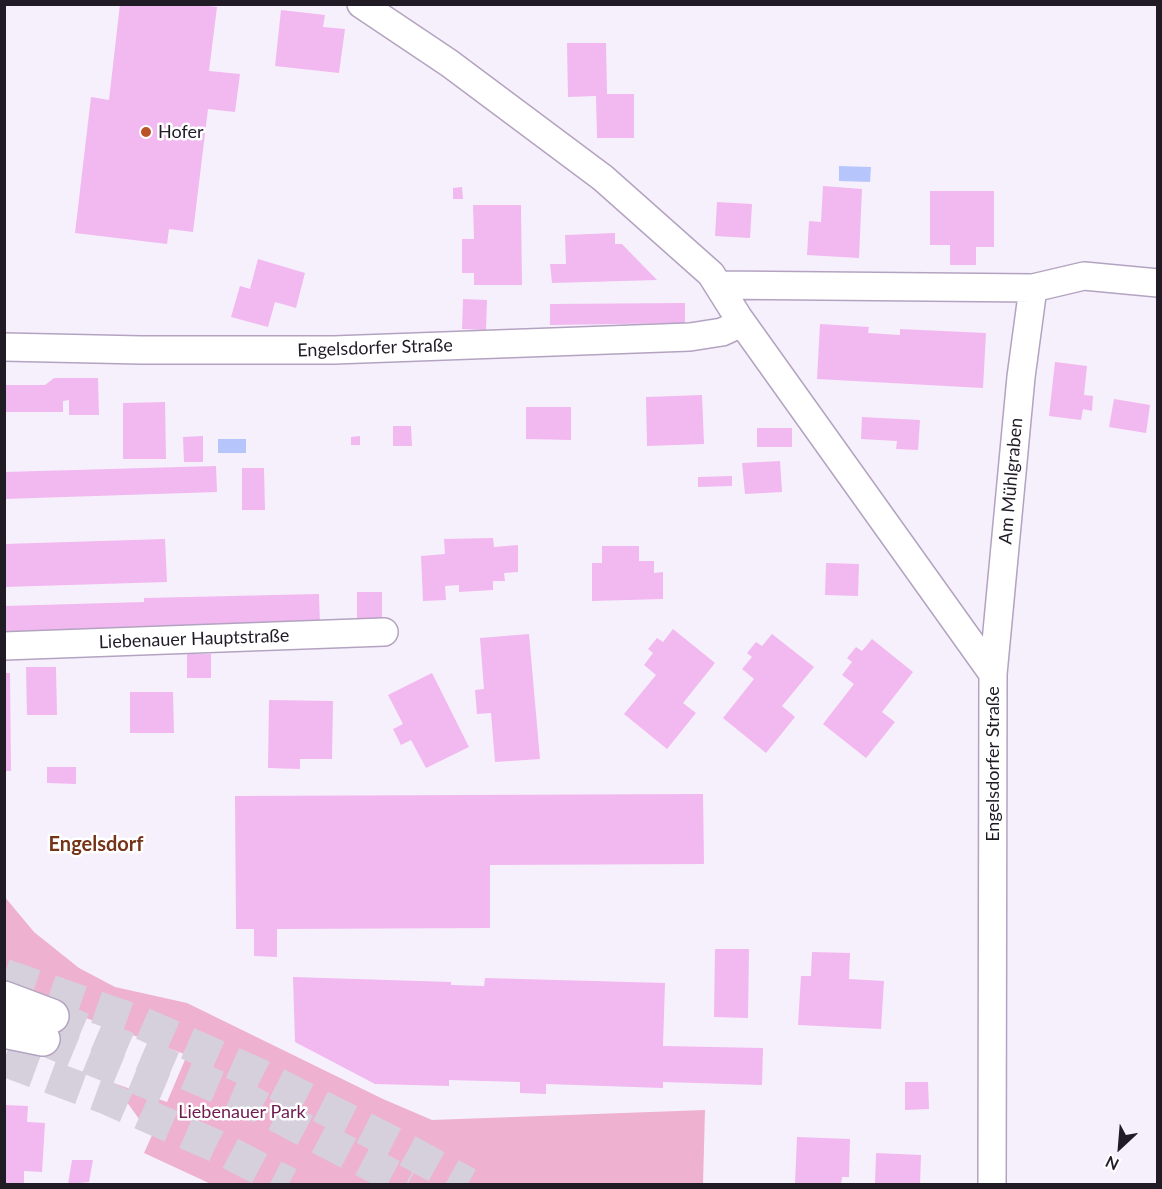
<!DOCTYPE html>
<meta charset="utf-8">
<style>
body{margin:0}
#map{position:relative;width:1162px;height:1189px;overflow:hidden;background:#f6f0fc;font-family:Lato,sans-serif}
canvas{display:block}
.frame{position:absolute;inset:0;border:6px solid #211b26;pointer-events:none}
.north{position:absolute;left:1090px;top:1117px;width:60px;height:60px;-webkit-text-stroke:4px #fff;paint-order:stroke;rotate:206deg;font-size:16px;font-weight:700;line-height:24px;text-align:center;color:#211b26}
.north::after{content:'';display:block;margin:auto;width:21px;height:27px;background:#211b26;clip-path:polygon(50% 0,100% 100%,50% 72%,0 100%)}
</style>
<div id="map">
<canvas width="1162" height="1189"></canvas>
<div class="frame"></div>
<div class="north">N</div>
</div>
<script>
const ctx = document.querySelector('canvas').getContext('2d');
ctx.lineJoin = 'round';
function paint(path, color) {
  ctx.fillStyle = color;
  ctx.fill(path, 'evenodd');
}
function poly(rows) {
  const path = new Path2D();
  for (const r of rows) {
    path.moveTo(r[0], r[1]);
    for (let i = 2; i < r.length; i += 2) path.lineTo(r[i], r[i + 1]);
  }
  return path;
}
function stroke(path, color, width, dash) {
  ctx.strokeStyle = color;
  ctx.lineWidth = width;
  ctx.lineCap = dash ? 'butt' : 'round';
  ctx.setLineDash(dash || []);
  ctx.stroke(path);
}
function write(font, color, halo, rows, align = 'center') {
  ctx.font = font + ' Lato,sans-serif';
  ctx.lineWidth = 5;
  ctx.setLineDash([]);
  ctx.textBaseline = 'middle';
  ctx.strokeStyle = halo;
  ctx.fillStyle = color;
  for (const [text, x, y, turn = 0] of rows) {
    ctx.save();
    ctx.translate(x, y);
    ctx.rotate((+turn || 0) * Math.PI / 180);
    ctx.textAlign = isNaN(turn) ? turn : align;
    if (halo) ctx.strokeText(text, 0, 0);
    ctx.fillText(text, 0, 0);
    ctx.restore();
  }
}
const green = poly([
 [4,896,34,932,79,968,115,987,187,1003,383,1099,432,1120,705,1110,703,1184,211,1184,144,1153,153,1133,144,1126,129,1105,108,1081,167,1102,187,1055,4,988]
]);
const water = poly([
 [839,166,871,167,870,182,839,181],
 [218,439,246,439,246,453,218,453]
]);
const building = poly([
 [120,4,194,4,217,7,209,71,240,74,235,112,208,109,193,232,169,229,167,244,75,233,91,97,109,100],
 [281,10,325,15,323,27,345,29,339,73,275,66],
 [567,43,606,43,607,94,634,94,634,138,597,138,596,96,568,97],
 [823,186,862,189,859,258,807,255,809,221,821,222],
 [462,187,463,199,453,199,453,188],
 [930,191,994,191,994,247,976,247,976,265,950,265,950,245,930,245],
 [717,202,752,204,750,238,715,236],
 [473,205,521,205,522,285,474,285,474,273,462,273,462,239,474,239],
 [615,233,615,244,622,244,657,280,552,283,550,264,566,264,565,235],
 [258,259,305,273,296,308,275,302,268,327,231,317,240,286,250,289],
 [463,299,487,300,486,330,462,329],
 [685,303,685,323,550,325,550,304],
 [820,324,869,327,868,333,900,335,900,329,986,333,983,388,817,379],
 [1055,362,1087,366,1084,395,1093,396,1092,411,1083,409,1081,420,1049,416],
 [54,378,98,378,99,415,69,415,69,400,63,401,63,412,4,412,4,385,45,385],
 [702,395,704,444,647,446,646,397],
 [1114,399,1150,405,1146,433,1109,427],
 [165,402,166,459,123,459,123,403],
 [526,407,571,407,571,440,526,439],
 [862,417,920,420,918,450,896,449,897,441,861,439],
 [393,426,411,426,412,446,393,446],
 [757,428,792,428,792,447,757,447],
 [203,436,203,462,184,462,183,437],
 [360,436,360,445,351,445,351,437],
 [780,461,782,492,745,494,742,463],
 [216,466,217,492,4,499,4,472],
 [242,468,264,468,265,510,242,510],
 [732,476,732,486,698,487,698,477],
 [493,538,494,547,518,545,518,572,504,573,505,581,493,581,493,590,459,592,459,585,445,586,446,600,423,601,421,556,445,554,444,539],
 [165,539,167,582,4,587,4,544],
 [602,546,639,546,639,561,654,561,654,573,663,572,663,599,592,601,592,563,602,563],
 [826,563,859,564,858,596,825,595],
 [357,592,382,592,382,621,357,621],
 [319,594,320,626,4,634,4,606,144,602,144,598],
 [673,629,715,663,683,703,696,713,667,749,624,714,656,675,644,665,653,653,648,649,657,638,663,642],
 [529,634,540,759,495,762,491,713,477,714,475,690,484,689,480,638],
 [772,634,814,667,782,706,795,717,766,753,723,718,754,679,742,669,752,657,747,653,756,642,762,646],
 [872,639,913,672,882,712,895,722,866,758,823,724,854,684,842,675,852,662,847,658,856,647,862,651],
 [187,654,211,654,211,678,187,678],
 [26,667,56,667,57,715,27,715],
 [4,673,10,673,11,771,4,771],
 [432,673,469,747,426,768,411,740,401,745,393,729,403,724,388,695],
 [130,692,173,692,174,733,130,733],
 [269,700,333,701,332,759,300,759,300,769,268,768],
 [47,767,76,767,76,784,47,783],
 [703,794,704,864,490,865,490,928,277,929,277,957,254,956,254,929,236,929,235,796],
 [715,949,749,949,748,1018,714,1017],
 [812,952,850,953,849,979,884,981,881,1029,798,1025,801,976,811,976],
 [293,977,451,982,451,985,484,986,485,978,665,983,663,1046,763,1048,762,1085,663,1082,663,1088,546,1084,546,1094,520,1093,520,1082,449,1080,449,1086,375,1084,295,1042],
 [905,1082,928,1082,929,1109,905,1110],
 [4,1105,28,1106,27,1122,45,1123,42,1172,24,1171,24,1184,4,1184],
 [797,1137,850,1139,849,1177,842,1177,841,1184,795,1184],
 [876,1153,921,1155,920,1184,875,1184],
 [72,1160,93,1160,89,1182,68,1184]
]);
const majorTunnel = poly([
 [4,975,139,1022,253,1072,399,1146,468,1184],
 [52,1016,241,1097,408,1184],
 [43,1039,171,1092],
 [4,1060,104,1097,216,1146,289,1184]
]);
const minor = poly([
 [361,4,449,63,603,178,711,274,738,317,993,674,992,1184],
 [719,285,1033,288,1084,276,1158,283],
 [4,347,141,350,334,350,690,337,722,332,733,327,738,317],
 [4,646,384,632],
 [993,674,1021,377,1033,288]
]);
const major = poly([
 [4,998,52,1016],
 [4,1031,43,1039]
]);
const markers = [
 [146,132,6,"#ba5428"]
];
const poiNames = [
 ["Hofer",158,132]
];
const streetNames = [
 ["Engelsdorfer Straße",375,348,-2],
 ["Am Mühlgraben",1011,481,-85],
 ["Liebenauer Hauptstraße",194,639,-2],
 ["Engelsdorfer Straße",993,764,-90]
];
const parkNames = [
 ["Liebenauer Park",242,1112]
];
const neighbourhoodNames = [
 ["Engelsdorf",96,845]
];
paint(green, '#eeb1d0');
paint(water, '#b6c6fd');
paint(building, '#f2b8f0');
stroke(majorTunnel, '#d6d0dc', 33, [33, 16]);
stroke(minor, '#b3a3c0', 30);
stroke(major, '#b3a3c0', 36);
stroke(minor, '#fff', 27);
stroke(major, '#fff', 33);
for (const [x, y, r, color] of markers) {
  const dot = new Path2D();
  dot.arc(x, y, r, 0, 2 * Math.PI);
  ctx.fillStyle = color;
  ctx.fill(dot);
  stroke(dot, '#fff', 2);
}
write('18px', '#211b26', '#fff', poiNames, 'left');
write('18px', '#211b26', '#fff', streetNames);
write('18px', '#6e1b4f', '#fff', parkNames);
write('bold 20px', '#753418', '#fff', neighbourhoodNames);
</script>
